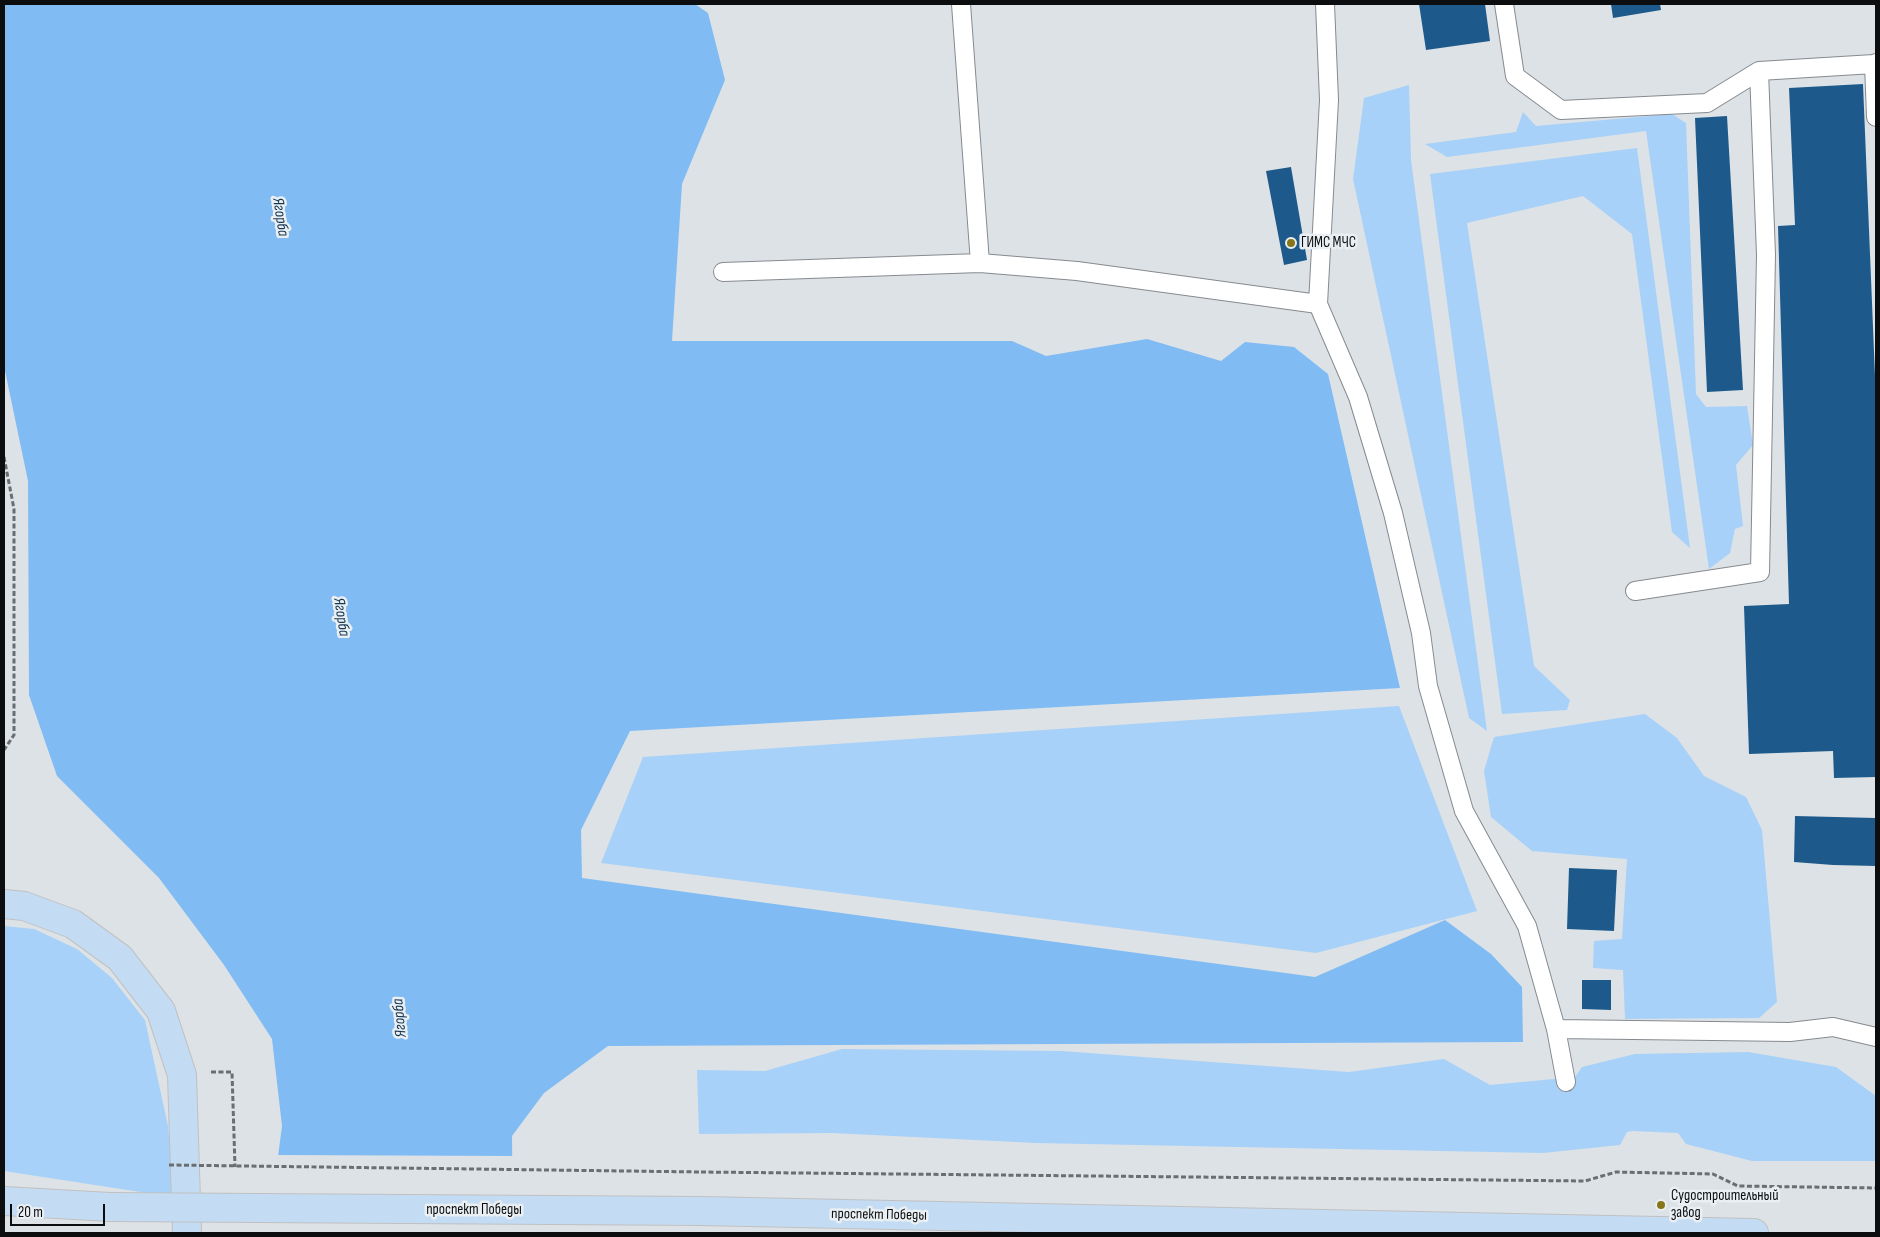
<!DOCTYPE html>
<meta charset="utf-8">
<style>
body{margin:0}
#map{position:relative;width:1880px;height:1237px;overflow:hidden;background:#dde2e6;font-family:"Sofia Sans Condensed",sans-serif}
canvas{display:block}
.frame{position:absolute;inset:0;border:5px solid #0b0d0e;pointer-events:none}
.scale{position:absolute;left:10px;top:1204px;width:95px;height:22px;box-sizing:border-box;border:2px solid #0b0d0e;border-top:0;padding-left:6px;font-size:15px;line-height:18px;white-space:nowrap;color:#0b0d0e;-webkit-text-stroke:4px #eaeff3;paint-order:stroke}
</style>
<div id="map">
<canvas width="1880" height="1237"></canvas>
<div class="frame"></div>
<div class="scale">20 m</div>
</div>
<script>
const ctx = document.querySelector('canvas').getContext('2d');
ctx.lineJoin = 'round';
function paint(path, color) {
  ctx.fillStyle = color;
  ctx.fill(path, 'evenodd');
}
function poly(rows) {
  const path = new Path2D();
  for (const r of rows) {
    path.moveTo(r[0], r[1]);
    for (let i = 2; i < r.length; i += 2) path.lineTo(r[i], r[i + 1]);
  }
  return path;
}
function stroke(path, color, width, dash) {
  ctx.strokeStyle = color;
  ctx.lineWidth = width;
  ctx.lineCap = dash ? 'butt' : 'round';
  ctx.setLineDash(dash || []);
  ctx.stroke(path);
}
function write(font, color, halo, rows, align = 'center') {
  ctx.font = font + ' "Sofia Sans Condensed",sans-serif';
  ctx.lineWidth = 5;
  ctx.setLineDash([]);
  ctx.textBaseline = 'middle';
  ctx.strokeStyle = halo;
  ctx.fillStyle = color;
  for (const [text, x, y, turn = 0] of rows) {
    ctx.save();
    ctx.translate(x, y);
    ctx.rotate((+turn || 0) * Math.PI / 180);
    ctx.textAlign = isNaN(turn) ? turn : align;
    if (halo) ctx.strokeText(text, 0, 0);
    ctx.fillText(text, 0, 0);
    ctx.restore();
  }
}
const green = poly([
 [1409,85,1411,160,1487,731,1469,718,1353,179,1364,98],
 [1523,112,1536,126,1672,114,1686,123,1696,394,1706,407,1747,406,1753,445,1736,465,1743,526,1735,529,1730,553,1709,569,1646,131,1447,157,1425,144,1516,132],
 [1637,148,1690,548,1672,532,1632,234,1583,196,1467,223,1534,666,1570,700,1567,710,1502,714,1430,174],
 [1399,706,1477,911,1316,953,601,863,643,757],
 [1645,714,1677,738,1704,776,1746,797,1762,830,1777,1002,1759,1018,1625,1019,1623,970,1593,968,1594,941,1622,939,1627,859,1532,851,1491,817,1484,771,1494,737],
 [4,926,34,929,77,949,112,978,145,1020,168,1126,175,1195,147,1193,4,1171],
 [842,1049,1061,1051,1349,1072,1444,1059,1490,1085,1575,1077,1582,1067,1635,1054,1748,1052,1836,1067,1876,1096,1876,1161,1752,1161,1686,1144,1678,1133,1633,1131,1627,1132,1620,1145,1543,1153,1036,1143,832,1133,699,1134,697,1070,765,1071]
]);
const water = poly([
 [4,4,695,4,708,13,725,80,682,184,672,341,1012,341,1046,356,1147,339,1221,361,1245,342,1294,347,1328,374,1400,688,630,731,581,830,582,878,1315,977,1445,920,1491,954,1522,987,1523,1042,608,1046,544,1093,512,1136,513,1233,268,1233,282,1126,272,1039,224,965,159,878,57,776,29,695,28,481,4,366]
]);
const pier = poly([
 [276,1155,515,1156,515,1233,265,1233]
]);
const building = poly([
 [1419,4,1485,4,1490,41,1426,50],
 [1611,4,1660,4,1661,10,1613,18],
 [1863,84,1876,400,1876,777,1834,778,1833,751,1749,754,1744,606,1789,604,1778,226,1795,225,1789,88],
 [1727,116,1743,390,1707,392,1695,118],
 [1291,167,1307,260,1284,265,1266,171],
 [1795,816,1876,818,1876,866,1833,865,1794,862],
 [1569,868,1617,870,1614,931,1567,929],
 [1582,980,1611,980,1611,1010,1582,1009]
]);
const path = poly([
 [4,457,14,509,14,735,4,750],
 [211,1072,232,1072,235,1167],
 [701,1172,1585,1181,1616,1172,1713,1174,1738,1186,1876,1188]
]);
const lane = poly([
 [961,4,980,263],
 [1325,4,1329,100,1318,304,1358,397,1393,513,1421,633,1428,686,1464,811,1527,926,1556,1029,1790,1032,1833,1027,1876,1037],
 [1504,4,1515,76,1561,110,1707,103,1759,71,1874,64],
 [1876,63,1874,64,1876,117],
 [723,272,980,263,1077,271,1318,304],
 [1635,591,1760,572,1766,255,1759,71],
 [1556,1029,1566,1082]
]);
const primary = poly([
 [4,904,24,906,73,924,120,958,161,1011,182,1075,187,1233],
 [4,1201,110,1207],
 [701,1211,1754,1233]
]);
const pathBridge = poly([
 [169,1165,701,1172]
]);
const primaryBridge = poly([
 [110,1207,701,1211]
]);
const markers = [
 [1291,243,5,"#887519"],
 [1661,1205,5,"#887519"]
];
const poiNames = [
 ["ГИМС МЧС",1301,243],
 ["Судостроительный",1671,1196],
 ["завод",1671,1213]
];
const streetNames = [
 ["проспект Победы",474,1210],
 ["проспект Победы",879,1215,1]
];
const waterNames = [
 ["Ягорба",280,217,81],
 ["Ягорба",341,617,81],
 ["Ягорба",400,1018,-95]
];
paint(green, '#a7d1f8');
paint(water, '#80bcf3');
paint(pier, '#dde2e6');
paint(building, '#1d5a8b');
stroke(lane, '#868a8f', 20);
stroke(primary, '#c0c0c0', 30);
stroke(path, '#6a6e70', 3, [5, 2.5]);
stroke(lane, '#fff', 18);
stroke(primary, '#c4dcf3', 28);
stroke(primaryBridge, '#c0c0c0', 30, []);
stroke(pathBridge, '#6a6e70', 3, [5, 2.5]);
stroke(primaryBridge, '#c4dcf3', 28);
for (const [x, y, r, color] of markers) {
  const dot = new Path2D();
  dot.arc(x, y, r, 0, 2 * Math.PI);
  ctx.fillStyle = color;
  ctx.fill(dot);
  stroke(dot, '#eaeff3', 2);
}
write('15px', '#0b0d0e', '#eaeff3', poiNames, 'left');
write('15px', '#0b0d0e', '#eaeff3', streetNames);
write('italic 16px', '#163752', '#eaeff3', waterNames);
</script>
